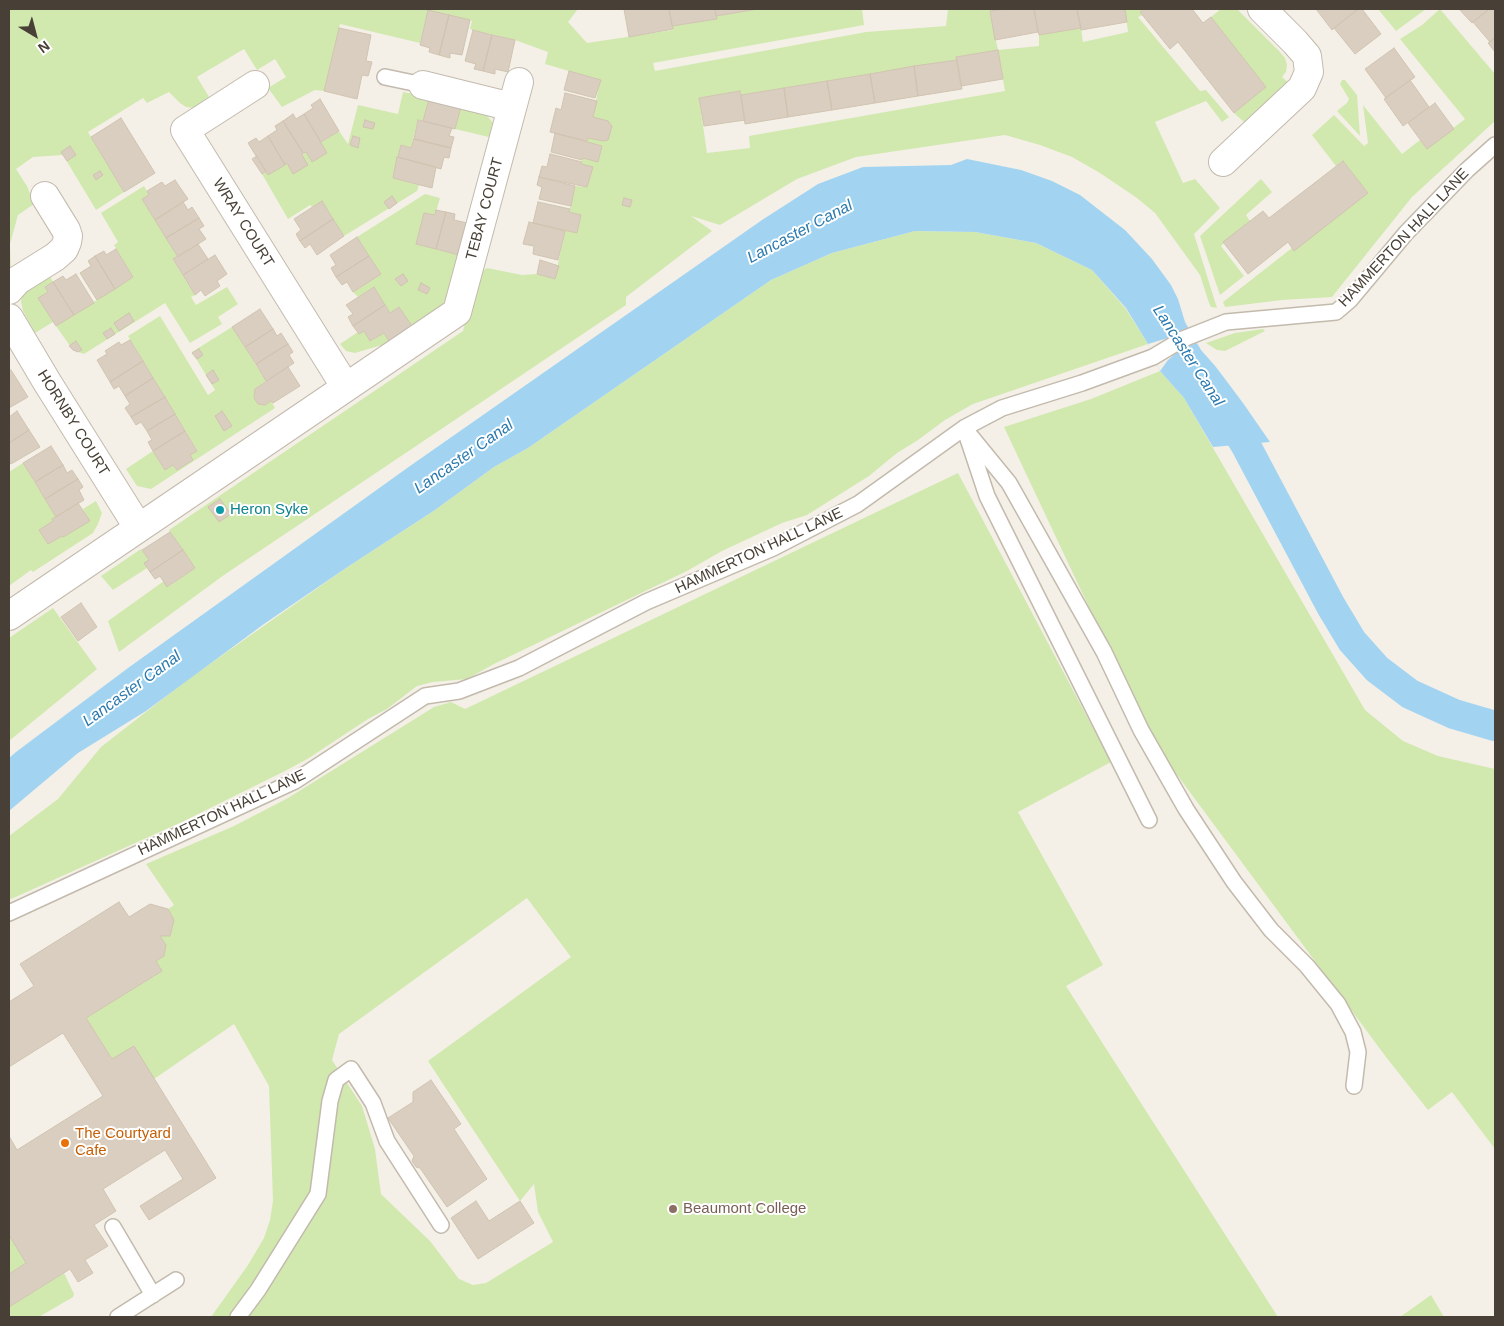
<!DOCTYPE html>
<style>
body{margin:0}
#map{position:relative;width:1504px;height:1326px;overflow:hidden;background:#f4f0e7;font-family:Arial,sans-serif}
canvas{display:block}
.frame{position:absolute;inset:0;border:10px solid #484036;pointer-events:none}
.north{position:absolute;left:10px;top:10px;width:50px;height:50px;-webkit-text-stroke:4px #fff;paint-order:stroke;rotate:143deg;font-size:14px;font-weight:700;line-height:20px;text-align:center;color:#484036}
.north::after{content:'';display:block;margin:auto;width:18px;height:22px;background:#484036;clip-path:polygon(50% 0,100% 100%,50% 72%,0 100%)}
</style>
<div id="map">
<canvas width="1504" height="1326"></canvas>
<div class="frame"></div>
<div class="north">N</div>
</div>
<script>
const ctx = document.querySelector('canvas').getContext('2d');
ctx.lineJoin = 'round';
function paint(path, color) {
  ctx.fillStyle = color;
  ctx.fill(path, 'evenodd');
}
function poly(rows) {
  const path = new Path2D();
  for (const r of rows) {
    path.moveTo(r[0], r[1]);
    for (let i = 2; i < r.length; i += 2) path.lineTo(r[i], r[i + 1]);
  }
  return path;
}
function stroke(path, color, width, dash) {
  ctx.strokeStyle = color;
  ctx.lineWidth = width;
  ctx.lineCap = dash ? 'butt' : 'round';
  ctx.setLineDash(dash || []);
  ctx.stroke(path);
}
function write(font, color, halo, rows, align = 'center') {
  ctx.font = font + ' Arial,sans-serif';
  ctx.lineWidth = 4;
  ctx.setLineDash([]);
  ctx.textBaseline = 'middle';
  ctx.strokeStyle = halo;
  ctx.fillStyle = color;
  for (const [text, x, y, turn = 0] of rows) {
    ctx.save();
    ctx.translate(x, y);
    ctx.rotate((+turn || 0) * Math.PI / 180);
    ctx.textAlign = isNaN(turn) ? turn : align;
    if (halo) ctx.strokeText(text, 0, 0);
    ctx.fillText(text, 0, 0);
    ctx.restore();
  }
}
const green = poly([
 [9,9,578,9,568,22,587,43,673,30,672,26,716,19,716,16,758,9,862,9,864,25,653,63,655,71,866,32,946,26,948,9,1005,9,990,12,998,50,1039,46,1039,35,1081,28,1083,42,1128,32,1125,9,1144,9,1140,12,1143,15,1138,17,1200,91,1206,90,1229,117,1222,122,1206,101,1155,122,1183,183,1195,179,1220,208,1194,234,1217,308,1211,307,1209,303,1200,275,1155,213,1137,198,1100,173,1072,157,1040,145,1005,135,856,157,797,179,720,225,691,216,712,231,626,297,626,305,224,575,119,652,108,621,164,581,168,587,195,568,169,530,463,331,477,274,487,268,522,275,537,274,555,279,565,230,577,233,581,216,569,212,575,186,587,187,592,168,581,164,583,158,598,161,602,146,587,142,588,138,603,141,608,140,593,117,600,80,545,64,548,52,515,40,473,30,470,29,472,21,428,11,420,43,340,24,324,91,315,90,282,107,268,88,286,77,275,59,257,70,244,49,197,77,212,102,194,108,186,107,180,103,169,92,147,103,143,98,88,132,124,192,96,210,63,155,33,157,16,169,27,186,34,204,18,215,10,244,11,271,9,273],
 [998,50,1005,91,749,136,750,148,707,153,699,98,740,91,741,95,957,60,957,57],
 [1221,9,1237,9,1279,51,1285,58,1287,65,1286,72,1282,77,1289,83,1252,117,1244,122,1234,113,1266,87,1211,17],
 [1378,9,1426,9,1396,31],
 [1440,9,1495,74,1495,121,1412,197,1332,297,1282,300,1225,307,1223,302,1292,248,1368,193,1343,161,1336,166,1312,135,1334,115,1364,146,1368,143,1363,105,1402,154,1420,140,1427,148,1465,119,1400,39,1422,25],
 [1342,80,1345,80,1357,95,1360,136,1337,111,1347,103,1349,99,1340,84],
 [403,92,420,95,429,99,423,121,418,120,411,148,401,145,393,178,419,185,417,191,344,236,322,202,312,207,310,205,288,219,262,174,266,171,268,175,287,163,293,173,302,155,306,152,312,162,326,153,320,143,339,131,348,144,358,105,398,114],
 [461,107,485,113,493,123,493,138,455,129],
 [1261,179,1272,192,1246,215,1250,221,1221,246,1244,276,1220,295,1200,236],
 [144,186,149,195,142,199,178,257,173,260,195,295,191,297,196,305,227,287,238,304,218,317,222,324,190,343,165,303,84,354,73,350,56,326,133,277,114,245,118,242,101,213],
 [425,194,440,198,435,215,424,213,416,244,459,255,443,308,433,320,386,350,382,345,355,353,346,351,340,344,358,332,359,334,364,331,371,341,384,333,391,344,413,329,399,307,390,313,374,287,358,297,353,292,380,274,357,237],
 [915,231,975,232,1036,243,1092,270,1126,309,1148,344,973,404,945,420,918,440,897,453,869,476,807,515,782,523,722,551,687,571,494,664,467,679,433,682,417,686,387,709,368,719,309,758,287,770,184,821,9,900,9,836,58,799,101,747,187,680,346,568,435,510,494,467,528,448,771,280,832,253],
 [49,274,53,282,45,287,48,292,39,298,53,322,35,333,23,311,21,302,22,296,24,291],
 [160,316,208,395,215,390,192,352,232,327,266,381,255,389,254,398,258,404,265,405,271,401,275,408,151,489,137,486,126,469,153,451,165,470,173,465,177,470,193,460,190,455,197,450,128,336],
 [1263,329,1265,331,1225,351,1217,350,1206,343,1235,333],
 [1160,371,1184,398,1365,710,1403,741,1438,756,1495,769,1495,1149,1452,1092,1428,1110,1386,1057,1152,741,1004,427,1091,399],
 [23,463,56,517,52,519,53,521,39,530,48,544,62,536,63,537,65,536,89,521,83,509,96,501,102,513,98,524,93,533,33,572,31,570,9,586,9,472],
 [958,473,1111,762,1018,812,1103,965,1066,986,1278,1317,211,1317,248,1265,264,1238,270,1220,273,1201,269,1086,234,1024,154,1079,112,1059,86,1018,162,971,156,961,164,956,166,945,160,936,170,936,174,920,168,909,174,905,146,864,234,826,288,798,434,707,451,702,465,709],
 [527,898,571,957,428,1061,520,1201,534,1184,538,1212,553,1242,486,1283,473,1285,459,1279,430,1241,381,1194,375,1149,362,1106,332,1060,339,1034],
 [141,549,149,560,147,568,113,590,101,576],
 [53,608,97,669,9,741,9,638],
 [9,1235,26,1263,9,1274],
 [64,1273,74,1294,73,1297,39,1317,9,1317,9,1307],
 [1431,1295,1444,1317,1400,1317]
]);
const water = poly([
 [967,159,1021,170,1052,181,1080,195,1125,230,1152,259,1171,285,1178,299,1185,322,1201,350,1216,367,1243,403,1270,442,1213,447,1184,398,1160,371,1148,344,1126,308,1092,270,1036,243,975,232,915,231,832,253,771,280,528,448,494,467,435,510,346,568,264,624,146,711,78,753,9,811,9,758,16,752,128,668,410,466,762,220,818,184,863,167,951,165]
]);
const pier = poly([
 [1190,327,1199,342,1181,349,1168,360,1160,371,1148,344,1168,338]
]);
const canal = poly([
 [1224,410,1245,444,1331,606,1352,641,1377,669,1410,694,1454,714,1495,726]
]);
const building = poly([
 [624,9,669,9,673,29,629,37,624,9],
 [669,9,715,9,717,19,672,26,669,9],
 [715,9,758,9,716,16,715,9],
 [1005,9,1034,9,1038,32,995,40,990,11,1005,9],
 [1034,9,1077,9,1081,28,1039,35,1034,9],
 [1077,9,1125,9,1127,22,1081,30,1077,9],
 [1144,9,1192,9,1203,23,1211,17,1266,87,1234,113,1178,42,1170,49,1140,12,1144,9],
 [1316,9,1358,9,1332,30,1316,9],
 [1358,9,1362,9,1381,34,1355,54,1334,28,1358,9],
 [1459,9,1489,9,1472,23,1459,9],
 [1489,9,1495,9,1495,38,1490,42,1473,22,1489,9],
 [428,10,449,15,439,55,429,52,430,48,420,45,428,10],
 [449,15,470,20,462,55,450,53,450,58,439,55,449,15],
 [339,28,371,35,366,61,372,62,369,73,368,76,362,75,357,99,324,91,339,28],
 [473,30,492,35,483,71,474,69,476,64,465,61,473,30],
 [492,35,515,40,508,72,495,69,495,74,483,71,492,35],
 [1495,38,1495,52,1488,43,1495,38],
 [1394,48,1415,77,1386,98,1365,69,1394,48],
 [998,50,1003,79,961,86,956,57,998,50],
 [957,60,962,89,918,96,914,66,957,60],
 [914,66,918,96,875,103,870,74,914,66],
 [569,71,601,80,595,98,564,90,569,71],
 [870,74,875,103,832,110,827,81,870,74],
 [1410,80,1429,107,1403,126,1384,99,1410,80],
 [827,81,832,110,788,117,784,88,827,81],
 [784,88,788,117,745,124,741,95,784,88],
 [740,91,745,120,704,126,699,98,740,91],
 [565,93,597,101,593,117,608,121,612,126,608,140,603,141,588,138,587,141,550,132,556,108,561,110,565,93],
 [320,99,339,131,321,142,304,114,313,108,311,105,320,99],
 [429,99,461,107,455,129,423,121,429,99],
 [1435,103,1454,129,1427,149,1408,123,1435,103],
 [293,114,296,119,304,114,327,153,312,162,306,152,303,153,283,121,293,114],
 [121,118,155,173,124,192,91,137,121,118],
 [365,120,375,123,373,129,363,127,365,120],
 [418,120,452,128,449,136,454,137,451,148,414,139,418,120],
 [283,121,303,153,302,155,308,165,293,174,287,163,285,165,268,136,277,130,275,126,283,121],
 [555,133,602,146,598,162,583,158,582,160,551,152,555,133],
 [268,136,285,165,268,175,248,143,256,138,259,142,268,136],
 [353,136,360,138,358,148,350,145,353,136],
 [414,139,451,148,449,158,444,157,441,169,398,157,401,145,411,148,414,139],
 [70,146,76,155,67,161,61,152,70,146],
 [550,154,582,162,581,164,593,167,587,187,539,177,542,166,547,167,550,154],
 [257,156,266,171,262,174,252,159,257,156],
 [397,157,436,167,432,188,393,178,397,157],
 [1343,161,1368,193,1294,251,1288,242,1248,274,1223,242,1263,211,1269,218,1343,161],
 [100,171,103,175,96,180,93,175,100,171],
 [539,177,575,186,571,206,539,199,542,187,537,185,539,177],
 [175,180,188,199,155,220,142,199,149,195,147,191,162,182,165,186,175,180],
 [392,196,397,203,389,209,384,202,392,196],
 [624,198,632,200,630,207,622,205,624,198],
 [322,201,333,219,300,241,296,234,301,230,294,219,322,201],
 [183,202,188,210,192,207,199,218,166,238,155,220,183,202],
 [538,202,570,209,569,212,581,215,577,233,533,223,538,202],
 [436,210,446,212,436,249,416,244,424,213,435,215,436,210],
 [446,212,455,214,454,220,467,223,459,255,436,249,446,212],
 [199,218,204,226,199,229,206,239,178,257,166,238,199,218],
 [333,219,344,236,317,255,310,244,305,248,300,241,333,219],
 [529,222,565,231,558,260,533,254,534,246,523,244,529,222],
 [357,237,369,256,336,277,331,268,336,265,330,255,357,237],
 [198,244,208,259,183,275,173,259,198,244],
 [116,249,133,277,115,289,95,256,104,251,106,255,116,249],
 [215,255,227,274,217,281,220,286,205,296,201,290,195,295,183,275,215,255],
 [95,256,115,289,97,300,80,273,91,266,88,261,95,256],
 [369,256,381,274,353,292,347,282,342,285,336,277,369,256],
 [540,260,559,266,555,279,537,274,540,260],
 [76,274,94,303,74,315,53,282,63,276,66,280,76,274],
 [403,274,408,281,401,286,395,279,403,274],
 [53,282,74,315,56,326,38,298,48,292,45,287,53,282],
 [421,283,430,288,427,294,418,290,421,283],
 [374,287,385,305,353,326,348,317,353,314,346,305,374,287],
 [385,305,390,313,399,307,414,329,391,344,384,333,370,341,364,331,359,334,353,326,385,305],
 [260,309,273,329,245,347,232,327,260,309],
 [129,313,134,321,119,331,114,323,129,313],
 [111,328,115,334,107,339,103,333,111,328],
 [273,329,277,336,281,333,288,344,256,364,245,347,273,329],
 [130,340,143,361,110,382,97,360,107,354,105,351,119,342,121,345,130,340],
 [76,341,82,350,78,352,73,350,69,346,76,341],
 [288,344,293,352,289,355,294,363,266,381,256,364,288,344],
 [199,349,203,355,197,359,192,353,199,349],
 [143,361,153,378,125,396,119,386,114,389,110,382,143,361],
 [288,367,300,386,273,403,271,401,265,405,258,404,254,398,255,389,288,367],
 [11,370,28,397,9,408,9,371,11,370],
 [213,370,219,380,212,384,206,375,213,370],
 [153,378,165,397,131,417,125,408,130,404,125,396,153,378],
 [165,397,175,414,147,431,141,422,136,425,131,417,165,397],
 [17,411,29,430,9,443,9,417,17,411],
 [222,411,232,426,224,431,215,416,222,411],
 [175,414,185,431,153,451,148,442,152,440,147,431,175,414],
 [29,430,40,447,11,464,9,461,9,443,29,430],
 [185,431,197,451,190,455,193,460,177,470,173,465,165,470,153,451,185,431],
 [51,446,63,465,35,482,23,463,51,446],
 [63,465,67,473,72,470,78,479,45,499,35,482,63,465],
 [78,479,83,487,79,490,84,500,56,517,45,499,78,479],
 [220,499,231,514,219,522,208,507,220,499],
 [78,503,90,521,65,536,63,537,62,536,48,544,39,530,53,521,52,519,78,503],
 [170,532,183,550,150,572,144,563,149,560,142,550,170,532],
 [183,550,195,568,167,587,160,576,155,579,150,572,183,550],
 [81,603,97,627,78,641,61,617,81,603],
 [119,902,129,917,150,904,168,909,174,920,170,936,160,936,166,945,164,956,156,961,162,971,86,1018,112,1059,134,1046,216,1178,149,1220,140,1206,183,1179,165,1150,103,1189,116,1211,94,1225,108,1246,85,1260,93,1273,78,1282,70,1269,9,1307,9,1274,26,1263,9,1235,9,1136,17,1150,103,1096,63,1033,9,1067,9,1002,34,986,20,964,119,902],
 [431,1080,461,1124,454,1129,487,1179,447,1207,420,1168,416,1167,412,1161,414,1156,388,1118,413,1102,413,1092,431,1080],
 [476,1201,489,1221,520,1201,534,1223,478,1259,451,1218,476,1201]
]);
const service = poly([
 [385,77,423,85],
 [964,428,1009,483,1104,652,1141,730,1186,809,1234,882,1271,930,1307,966,1338,1004,1353,1032,1358,1052,1354,1086],
 [967,436,987,496,1149,820],
 [9,913,295,781,425,696,459,691,519,668,646,602,773,548,858,504,964,428,1002,408,1082,383,1153,357,1183,339,1226,322,1336,312,1350,300,1406,233,1467,170,1495,145],
 [113,1227,153,1295],
 [118,1317,176,1280],
 [238,1317,258,1290,318,1194,330,1101,336,1080,351,1069,373,1103,387,1141,441,1225]
]);
const minor = poly([
 [255,85,185,130,345,386],
 [423,85,512,107],
 [1223,162,1302,88,1309,72,1307,56,1295,42,1262,9],
 [9,290,18,280,55,257,64,249,67,242,68,236,66,230,45,196],
 [9,318,47,382,138,527],
 [9,616,457,312,519,82]
]);
const markers = [
 [220,510,5,"#0f9aa8"],
 [65,1143,5,"#e8710a"],
 [673,1209,5,"#8d6e63"]
];
const streetNames = [
 ["TEBAY COURT",485,209,-75],
 ["WRAY COURT",243,223,58],
 ["HAMMERTON HALL LANE",1404,238,-47],
 ["HORNBY COURT",73,423,58],
 ["HAMMERTON HALL LANE",759,551,-25],
 ["HAMMERTON HALL LANE",222,813,-25]
];
const cultureNames = [
 ["Heron Syke",230,510]
];
const foodNames = [
 ["The Courtyard",75,1134],
 ["Cafe",75,1151]
];
const educationNames = [
 ["Beaumont College",683,1209]
];
const waterNames = [
 ["Lancaster Canal",800,232,-28],
 ["Lancaster Canal",1188,356,57],
 ["Lancaster Canal",464,457,-35],
 ["Lancaster Canal",132,689,-36]
];
paint(green, '#d1e9af');
paint(water, '#a2d4f2');
paint(pier, '#f4f0e7');
stroke(canal, '#a2d4f2', 30);
paint(building, '#d9cec0');
stroke(building, '#d1c3b0', 1);
stroke(service, '#c3baad', 18);
stroke(minor, '#c3baad', 30);
stroke(service, '#fff', 15);
stroke(minor, '#fff', 28);
for (const [x, y, r, color] of markers) {
  const dot = new Path2D();
  dot.arc(x, y, r, 0, 2 * Math.PI);
  ctx.fillStyle = color;
  ctx.fill(dot);
  stroke(dot, '#fff', 2);
}
write('15px', '#484036', '#fff', streetNames);
write('15px', '#0d838f', '#fff', cultureNames, 'left');
write('15px', '#c56008', '#fff', foodNames, 'left');
write('15px', '#785e54', '#fff', educationNames, 'left');
write('italic 16px', '#2b7aae', '#fff', waterNames);
</script>
